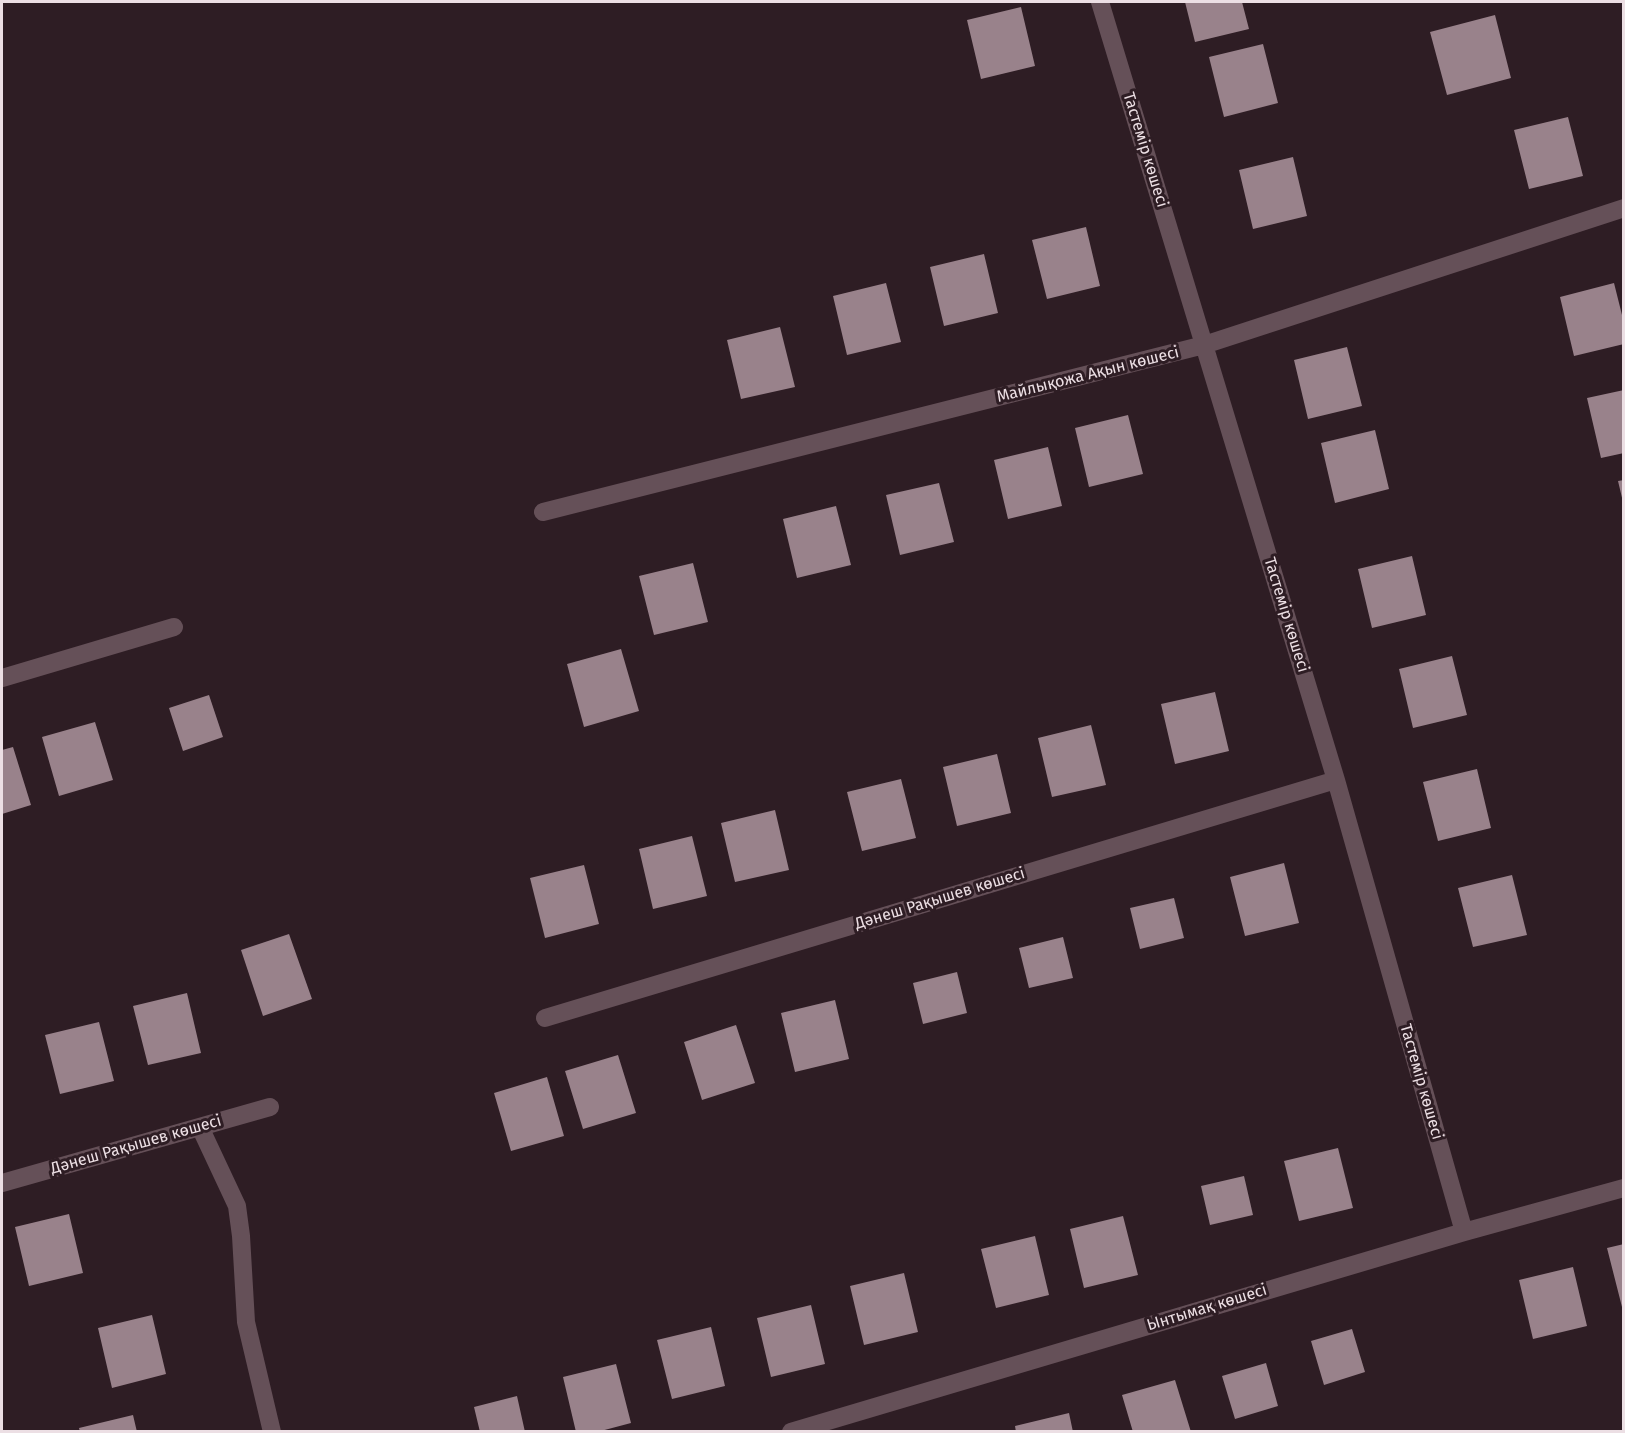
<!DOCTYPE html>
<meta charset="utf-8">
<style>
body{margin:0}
#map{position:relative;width:1625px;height:1433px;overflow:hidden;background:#2e1d24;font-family:"Fira Sans",sans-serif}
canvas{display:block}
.frame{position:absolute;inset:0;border:3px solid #ecdfe4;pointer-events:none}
</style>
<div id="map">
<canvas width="1625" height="1433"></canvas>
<div class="frame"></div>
</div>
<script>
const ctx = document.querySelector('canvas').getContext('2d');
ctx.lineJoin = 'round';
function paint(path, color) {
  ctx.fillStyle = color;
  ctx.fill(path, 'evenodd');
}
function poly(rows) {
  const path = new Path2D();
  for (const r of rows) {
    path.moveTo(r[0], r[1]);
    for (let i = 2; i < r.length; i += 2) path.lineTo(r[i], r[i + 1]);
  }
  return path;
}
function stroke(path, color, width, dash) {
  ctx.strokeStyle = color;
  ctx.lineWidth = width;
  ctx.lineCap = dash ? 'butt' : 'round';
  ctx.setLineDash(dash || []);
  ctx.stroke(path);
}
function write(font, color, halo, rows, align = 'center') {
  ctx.font = font + ' "Fira Sans",sans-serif';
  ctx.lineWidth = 6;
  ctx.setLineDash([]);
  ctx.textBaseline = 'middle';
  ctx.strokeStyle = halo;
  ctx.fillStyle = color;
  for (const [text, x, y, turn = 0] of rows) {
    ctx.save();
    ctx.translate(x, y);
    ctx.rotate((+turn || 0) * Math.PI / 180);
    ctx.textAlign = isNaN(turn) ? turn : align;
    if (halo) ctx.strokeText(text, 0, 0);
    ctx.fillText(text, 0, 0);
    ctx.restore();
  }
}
const building = poly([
 [1185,2,1242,2,1249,29,1195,42],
 [1021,7,1035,66,981,79,967,20],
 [1495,15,1511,78,1447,95,1430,32],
 [1263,44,1278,103,1224,117,1209,57],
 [1568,117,1583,176,1529,189,1514,130],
 [1293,157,1307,216,1253,229,1239,170],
 [1086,227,1100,286,1047,299,1032,240],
 [984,254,998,313,944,326,930,267],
 [886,283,901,342,847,355,833,296],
 [1614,283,1624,323,1624,344,1574,356,1560,297],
 [780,327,795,387,741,399,727,340],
 [1347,347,1362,406,1308,419,1294,360],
 [1624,390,1624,453,1601,458,1587,398],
 [1128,415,1143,474,1089,487,1075,428],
 [1375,430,1389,489,1335,503,1321,443],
 [1048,447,1062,506,1008,519,994,460],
 [1624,480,1624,502,1623,502,1618,481],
 [939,483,954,542,900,555,886,495],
 [836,506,851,565,797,578,783,519],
 [1412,556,1426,615,1372,628,1358,569],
 [693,563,708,622,654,635,639,576],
 [621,649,639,711,584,727,567,664],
 [1452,656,1467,715,1413,728,1399,669],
 [1215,692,1229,751,1175,764,1161,704],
 [209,695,223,737,183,751,169,708],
 [95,722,113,780,59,796,42,737],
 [1091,725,1106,785,1052,797,1038,738],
 [13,747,31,805,2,814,2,750],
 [997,754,1011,813,957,826,943,767],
 [1477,769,1491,828,1438,841,1423,782],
 [901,779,916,838,862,851,847,792],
 [775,810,789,870,735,882,721,823],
 [692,836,707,896,653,909,639,849],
 [1284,863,1299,923,1245,936,1230,877],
 [584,865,599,924,545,938,530,878],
 [1512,875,1527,935,1473,947,1458,888],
 [1174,898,1184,938,1140,949,1130,908],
 [289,934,312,999,263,1016,241,950],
 [1063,937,1073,978,1029,988,1019,948],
 [957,972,967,1013,923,1024,913,983],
 [187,993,201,1053,148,1065,133,1006],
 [835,1000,849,1059,795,1072,781,1013],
 [99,1022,114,1081,60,1094,45,1035],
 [736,1025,755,1083,702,1100,684,1042],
 [618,1055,636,1113,583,1129,565,1071],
 [547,1077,564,1136,511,1151,494,1093],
 [1338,1148,1353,1208,1299,1221,1284,1161],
 [1244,1176,1253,1215,1210,1225,1201,1186],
 [69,1214,83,1273,29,1286,15,1227],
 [1123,1216,1138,1275,1084,1288,1070,1229],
 [1035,1236,1049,1295,996,1308,981,1249],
 [1624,1244,1624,1306,1622,1307,1607,1248],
 [1573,1267,1587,1326,1533,1339,1519,1280],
 [904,1273,918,1332,864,1345,850,1286],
 [811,1305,825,1364,771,1377,757,1318],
 [152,1315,166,1374,112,1388,98,1328],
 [711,1327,725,1386,672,1399,657,1340],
 [1352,1329,1365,1372,1324,1385,1311,1341],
 [1266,1363,1278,1406,1235,1419,1222,1376],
 [616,1364,631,1423,597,1432,576,1432,563,1377],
 [1175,1380,1191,1432,1133,1432,1122,1395],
 [517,1396,525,1432,480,1432,474,1407],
 [1069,1413,1073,1432,1016,1432,1015,1426],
 [133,1415,137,1432,80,1432,79,1428]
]);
const street = poly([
 [1100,2,1336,780,1464,1232],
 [543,512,1204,345,1624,208],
 [2,678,174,627],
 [545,1018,1336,780],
 [200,1127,237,1206,241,1236,246,1322,272,1432],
 [2,1183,270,1107],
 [791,1432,1464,1232,1624,1188]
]);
const streetNames = [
 ["Тастемір көшесі",1145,150,73],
 ["Майлықожа Ақын көшесі",1088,375,-14],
 ["Тастемір көшесі",1286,615,73],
 ["Дәнеш Рақышев көшесі",940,899,-17],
 ["Тастемір көшесі",1421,1082,74],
 ["Дәнеш Рақышев көшесі",136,1145,-16],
 ["Ынтымақ көшесі",1207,1308,-17]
];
paint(building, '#99828b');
stroke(street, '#655058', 18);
write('16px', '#ecdfe4', '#2e1d24', streetNames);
</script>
